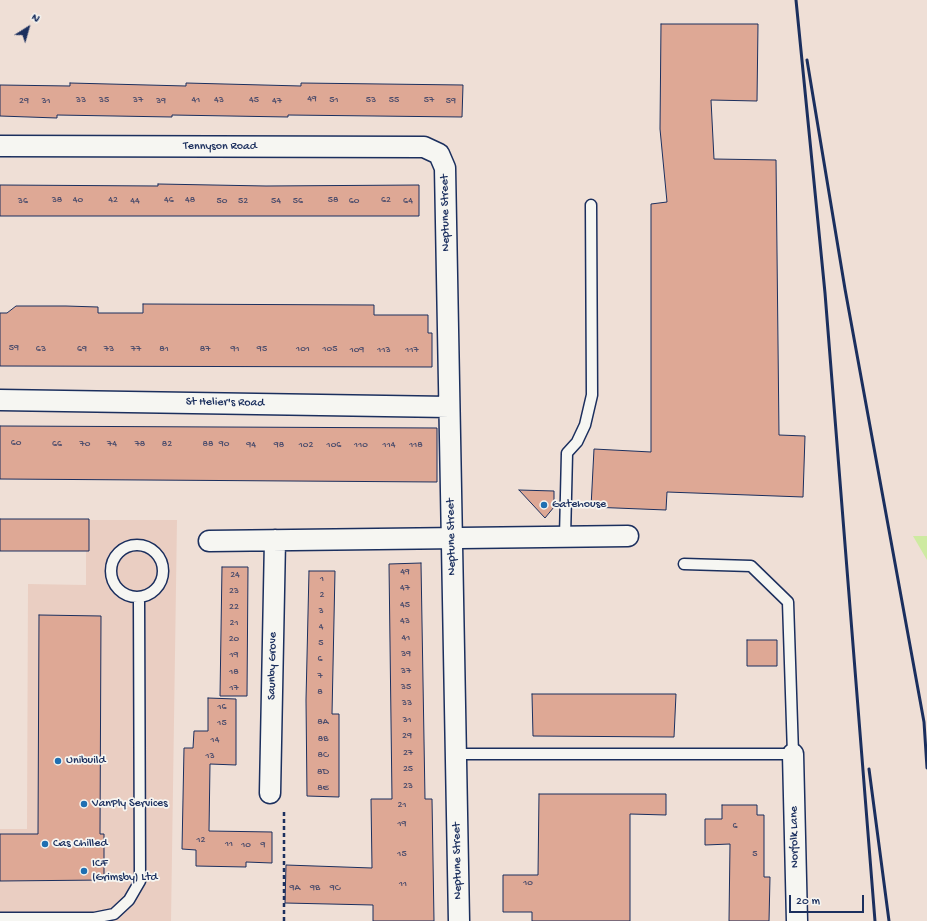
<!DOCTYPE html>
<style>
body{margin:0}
#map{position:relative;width:927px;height:921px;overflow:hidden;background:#efdfd6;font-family:"Gochi Hand",sans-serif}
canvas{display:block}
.north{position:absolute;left:8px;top:8px;width:40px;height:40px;-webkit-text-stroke:3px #f6f6f2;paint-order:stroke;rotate:37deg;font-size:11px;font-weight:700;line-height:16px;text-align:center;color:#1b2f5e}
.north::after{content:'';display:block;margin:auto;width:14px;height:18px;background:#1b2f5e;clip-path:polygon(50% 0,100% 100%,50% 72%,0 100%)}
.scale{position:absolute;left:789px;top:895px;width:75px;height:18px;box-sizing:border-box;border:2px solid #1b2f5e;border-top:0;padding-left:5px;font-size:12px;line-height:14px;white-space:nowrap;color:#1b2f5e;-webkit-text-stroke:3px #f6f6f2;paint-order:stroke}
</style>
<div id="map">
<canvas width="927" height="921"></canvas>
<div class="north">N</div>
<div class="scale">20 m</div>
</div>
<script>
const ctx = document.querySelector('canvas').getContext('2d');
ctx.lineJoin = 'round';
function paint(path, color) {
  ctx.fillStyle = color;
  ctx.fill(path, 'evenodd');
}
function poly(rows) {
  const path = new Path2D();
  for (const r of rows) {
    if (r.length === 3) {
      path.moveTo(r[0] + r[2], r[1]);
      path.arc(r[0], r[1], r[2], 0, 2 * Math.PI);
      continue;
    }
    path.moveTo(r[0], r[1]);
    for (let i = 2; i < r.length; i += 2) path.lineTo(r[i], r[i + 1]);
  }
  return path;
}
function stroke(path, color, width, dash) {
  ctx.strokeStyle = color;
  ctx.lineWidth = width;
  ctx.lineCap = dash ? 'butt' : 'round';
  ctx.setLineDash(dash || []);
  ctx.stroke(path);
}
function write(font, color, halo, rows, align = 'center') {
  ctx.font = font + ' "Gochi Hand",sans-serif';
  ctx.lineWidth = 3.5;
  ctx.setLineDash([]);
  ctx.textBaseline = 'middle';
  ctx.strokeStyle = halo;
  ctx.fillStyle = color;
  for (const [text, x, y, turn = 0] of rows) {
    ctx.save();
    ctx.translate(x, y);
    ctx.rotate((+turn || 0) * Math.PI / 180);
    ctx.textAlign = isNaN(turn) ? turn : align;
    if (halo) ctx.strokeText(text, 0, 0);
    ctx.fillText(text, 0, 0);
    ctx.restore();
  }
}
const built = poly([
 [86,520,177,520,171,921,0,921,0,829,27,829,28,584,86,585]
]);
const green = poly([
 [913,536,927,536,927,560]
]);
const building = poly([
 [661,24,758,24,757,101,711,100,714,159,776,160,779,435,805,436,803,497,667,492,666,510,591,507,594,449,651,452,651,204,667,202,660,129,661,24],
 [70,83,186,86,186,83,301,86,301,83,463,85,462,117,288,115,288,117,172,115,172,117,57,115,57,118,0,116,0,85,70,86,70,83],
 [158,184,266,186,419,185,419,216,0,216,0,185,158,186,158,184],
 [143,304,374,305,374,315,428,315,428,333,432,333,432,367,0,366,0,313,7,313,16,306,66,306,98,307,98,313,143,313,143,304],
 [0,426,437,428,437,482,0,479,0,426],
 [519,490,554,491,554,507,545,518,519,490],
 [0,519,89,519,89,551,0,551,0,519],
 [421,563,425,799,432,799,434,921,373,921,373,905,285,903,286,865,372,868,371,799,392,799,389,564,421,563],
 [222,567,248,567,247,696,220,696,222,567],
 [309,571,335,571,332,714,339,714,339,797,307,796,306,700,309,571],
 [39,615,101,616,100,834,104,834,104,880,0,881,0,834,38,834,39,615],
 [747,640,777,640,777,666,747,666,747,640],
 [532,694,676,694,674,737,533,736,532,694],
 [208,698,236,699,236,765,210,764,209,831,272,832,272,863,246,862,246,867,196,866,196,850,182,849,184,748,193,748,194,731,208,731,208,698],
 [539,794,666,794,666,815,630,814,630,921,532,921,532,912,503,912,503,875,538,875,539,794],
 [722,805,757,805,757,815,764,815,764,877,770,877,769,921,729,921,730,844,705,845,705,819,722,819,722,805]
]);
const path = poly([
 [284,921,284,812]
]);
const lane = poly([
 [565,537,567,453,577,442,585,425,592,395,591,205],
 [137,571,26],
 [456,754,793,754,788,602,751,566,684,564],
 [0,918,94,918,114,914,129,900,140,881,139,599]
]);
const street = poly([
 [0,146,424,147,439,154,445,168,459,921],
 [0,400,449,407],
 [209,541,628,536],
 [793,754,797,921],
 [270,793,275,540]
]);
const rail = poly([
 [796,0,825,293,875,921],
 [807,60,845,289,924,722,927,768],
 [869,769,889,921]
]);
const markers = [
 [544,505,4,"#1f6fb2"],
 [58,761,4,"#1f6fb2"],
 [84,804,4,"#1f6fb2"],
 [45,844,4,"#1f6fb2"],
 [84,871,4,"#1f6fb2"]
];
const numberNames = [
 ["49",312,99],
 ["33",81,100],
 ["35",104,100],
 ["37",138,100],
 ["41",196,100],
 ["43",219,100],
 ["45",254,100],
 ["51",334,100],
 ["53",371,100],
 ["55",394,100],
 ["57",429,100],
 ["29",24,101],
 ["31",46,101],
 ["39",161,101],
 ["47",277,101],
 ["59",451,101],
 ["38",57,200],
 ["40",78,200],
 ["42",113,200],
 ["46",169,200],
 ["48",190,200],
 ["58",333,200],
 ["62",386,200],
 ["36",23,201],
 ["44",135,201],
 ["50",222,201],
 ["52",243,201],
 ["54",276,201],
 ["56",298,201],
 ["60",354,201],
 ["64",408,201],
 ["59",14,348],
 ["63",41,349],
 ["69",82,349],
 ["73",109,349],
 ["77",136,349],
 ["81",164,349],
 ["87",205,349],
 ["91",235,349],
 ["95",262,349],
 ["101",303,349],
 ["105",330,349],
 ["109",357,350],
 ["113",384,350],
 ["117",412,350],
 ["60",16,443],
 ["66",57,444],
 ["70",85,444],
 ["74",112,444],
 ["78",140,444],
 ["82",167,444],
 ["88",208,444],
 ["90",224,444],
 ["94",251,445],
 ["98",279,445],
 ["102",306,445],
 ["106",334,445],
 ["110",361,445],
 ["114",389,445],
 ["118",416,445],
 ["49",405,572],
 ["24",235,575],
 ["1",322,579],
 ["47",405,588],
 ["23",234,591],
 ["2",322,595],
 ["45",405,605],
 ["22",234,607],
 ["3",321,611],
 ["43",405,621],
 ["21",234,623],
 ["4",321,627],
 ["41",406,638],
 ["20",234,639],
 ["5",321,643],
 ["39",406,654],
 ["19",234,655],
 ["6",320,659],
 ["37",406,671],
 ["18",234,672],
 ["7",320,676],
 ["35",406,687],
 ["17",234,688],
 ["8",320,692],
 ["33",407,703],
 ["16",222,707],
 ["31",407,720],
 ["8A",323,722],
 ["15",222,723],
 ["29",407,736],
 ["8B",323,739],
 ["14",215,740],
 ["27",408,753],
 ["8C",323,755],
 ["13",210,756],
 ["25",408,769],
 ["8D",323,772],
 ["23",408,786],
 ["8E",323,788],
 ["21",402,805],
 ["19",402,824],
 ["6",735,826],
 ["12",201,840],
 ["11",229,844],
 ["10",246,845],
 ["9",263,845],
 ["15",402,854],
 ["5",755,854],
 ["10",528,883],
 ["11",403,884],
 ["9A",295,888],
 ["9B",315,888],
 ["9C",335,888]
];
const streetNames = [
 ["Tennyson Road",220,147],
 ["Neptune Street",446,213,-91],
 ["St Helier's Road",225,403,1],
 ["Neptune Street",452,537,-91],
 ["Saunby Grove",273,666,-89],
 ["Norfolk Lane",795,837,-91],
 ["Neptune Street",458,861,-91]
];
const poiNames = [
 ["Gatehouse",552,505],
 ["Unibuild",66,761],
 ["VanPly Services",92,804],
 ["Cas Chilled",53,844],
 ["ICF",92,864],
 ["(Grimsby) Ltd",92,878]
];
paint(built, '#eacec2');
paint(green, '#ceeaa1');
paint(building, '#dea895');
stroke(building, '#1b2f5e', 1);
stroke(lane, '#1b2f5e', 13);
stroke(street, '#1b2f5e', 23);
stroke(path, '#1b2f5e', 2.5, [4, 3]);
stroke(lane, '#f6f6f2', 10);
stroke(street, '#f6f6f2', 20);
stroke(rail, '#1b2f5e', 3);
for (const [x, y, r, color] of markers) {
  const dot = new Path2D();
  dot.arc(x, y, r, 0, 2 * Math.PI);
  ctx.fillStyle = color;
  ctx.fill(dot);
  stroke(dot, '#f6f6f2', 1.5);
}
write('10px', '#4c4d6c', null, numberNames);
write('12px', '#1b2f5e', '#f6f6f2', streetNames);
write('12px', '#1b2f5e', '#f6f6f2', poiNames, 'left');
</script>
